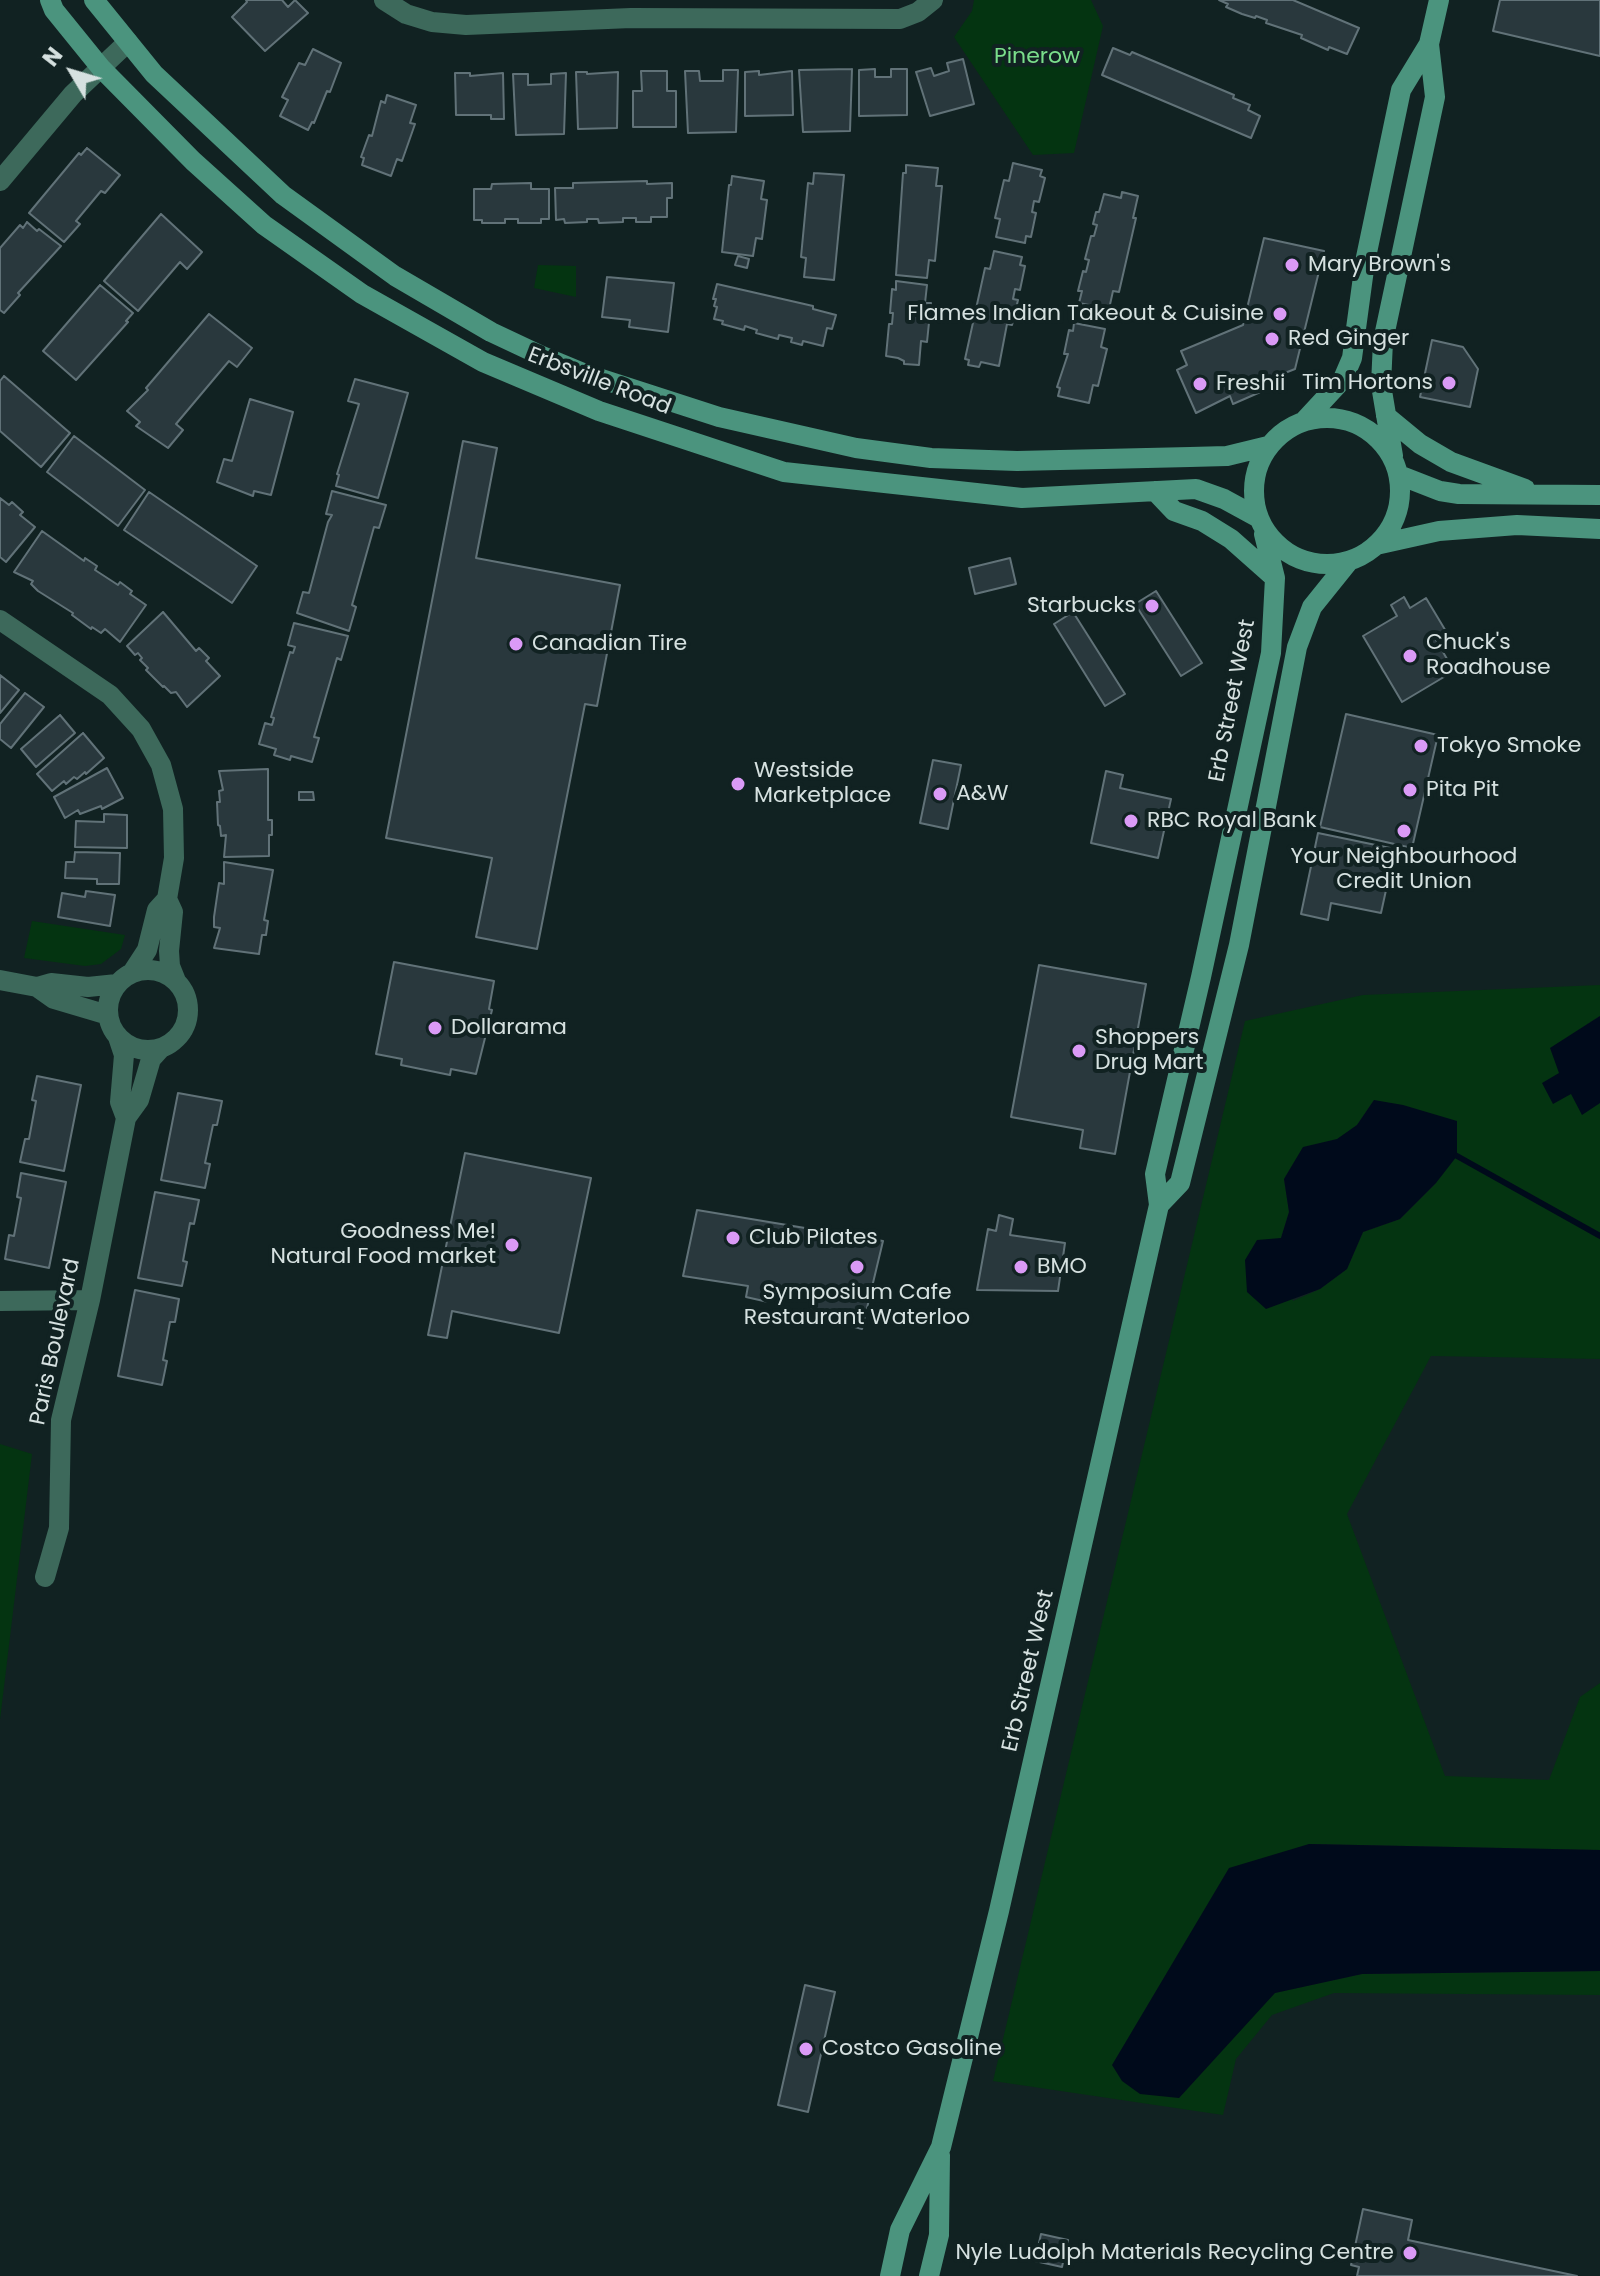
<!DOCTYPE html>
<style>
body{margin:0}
#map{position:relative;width:1600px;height:2276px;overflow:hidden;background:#122;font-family:Poppins,sans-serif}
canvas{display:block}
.north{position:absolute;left:32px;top:32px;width:80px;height:80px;-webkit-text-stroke:6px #122;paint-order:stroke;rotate:308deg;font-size:22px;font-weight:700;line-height:32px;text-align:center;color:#d6e1e0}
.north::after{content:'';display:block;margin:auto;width:28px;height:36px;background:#d6e1e0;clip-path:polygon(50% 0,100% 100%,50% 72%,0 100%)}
</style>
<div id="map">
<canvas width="1600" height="2276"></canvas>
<div class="north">N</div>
</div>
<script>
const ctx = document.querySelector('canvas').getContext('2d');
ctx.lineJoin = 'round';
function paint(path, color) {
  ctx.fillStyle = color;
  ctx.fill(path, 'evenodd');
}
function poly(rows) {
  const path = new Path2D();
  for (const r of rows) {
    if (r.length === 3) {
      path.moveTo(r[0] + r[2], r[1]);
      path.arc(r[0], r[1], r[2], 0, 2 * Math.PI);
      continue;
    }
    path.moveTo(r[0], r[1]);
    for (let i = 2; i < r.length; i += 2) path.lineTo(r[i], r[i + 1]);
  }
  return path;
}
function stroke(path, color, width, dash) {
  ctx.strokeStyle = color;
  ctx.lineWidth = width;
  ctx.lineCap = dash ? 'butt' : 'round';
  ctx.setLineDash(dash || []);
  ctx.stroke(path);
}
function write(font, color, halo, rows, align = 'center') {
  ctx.font = font + ' Poppins,sans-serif';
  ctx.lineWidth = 8;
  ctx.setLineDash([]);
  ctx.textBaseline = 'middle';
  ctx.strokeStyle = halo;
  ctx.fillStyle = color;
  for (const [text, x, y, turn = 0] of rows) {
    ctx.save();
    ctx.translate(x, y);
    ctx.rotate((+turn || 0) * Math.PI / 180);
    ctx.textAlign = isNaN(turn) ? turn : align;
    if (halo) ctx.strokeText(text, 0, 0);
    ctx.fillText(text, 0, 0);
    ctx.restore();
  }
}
const green = poly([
 [974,0,1091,0,1103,26,1074,153,1033,155,954,37,972,11],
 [538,265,576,266,576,297,534,288],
 [32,921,125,935,121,949,101,964,85,966,24,958],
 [1600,985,1600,1016,1551,1048,1582,1114,1600,1103,1600,1359,1431,1356,1347,1514,1445,1776,1549,1780,1580,1697,1600,1683,1600,1850,1309,1844,1179,2098,1274,1993,1362,1974,1600,1971,1600,1995,1334,1993,1272,2015,1236,2059,1223,2115,993,2081,1245,1021,1363,995],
 [1374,1100,1436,1183,1400,1219,1363,1232,1347,1269,1320,1289,1293,1301,1281,1238,1289,1212,1284,1179,1303,1148,1337,1140,1357,1125],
 [0,1444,32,1454,0,1720]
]);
const water = poly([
 [1600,1016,1600,1103,1582,1115,1571,1094,1553,1104,1542,1083,1559,1073,1550,1048],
 [1374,1100,1403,1105,1457,1121,1457,1156,1436,1183,1400,1219,1363,1232,1347,1269,1320,1289,1266,1309,1247,1292,1245,1260,1257,1240,1281,1238,1289,1212,1284,1179,1303,1147,1337,1139,1357,1125],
 [1309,1844,1600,1850,1600,1971,1362,1974,1275,1993,1179,2098,1140,2094,1122,2081,1112,2065,1229,1868]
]);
const stream = poly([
 [1457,1156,1600,1236]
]);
const building = poly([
 [246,0,282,0,288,7,295,0,308,13,265,51,232,17,247,2,246,0],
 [1219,0,1293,0,1359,28,1347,54,1329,47,1328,50,1301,38,1302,35,1266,23,1267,20,1256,16,1255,18,1242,14,1226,7,1228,4,1219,0],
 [1500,0,1600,0,1600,56,1493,31,1500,0],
 [1113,48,1130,55,1132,52,1234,95,1233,98,1250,105,1248,110,1260,116,1251,138,1102,75,1113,48],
 [313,49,341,63,330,92,327,91,314,123,312,122,308,130,280,116,288,100,282,97,299,63,305,65,313,49],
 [963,59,974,104,930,116,916,72,931,68,934,76,949,71,947,63,963,59],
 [852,69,850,131,803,132,799,70,852,69],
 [875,69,875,77,891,77,891,69,907,69,907,115,859,116,859,70,875,69],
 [723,70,738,70,736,132,688,133,685,71,699,71,700,81,723,81,723,70],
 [641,71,667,71,667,91,676,91,676,127,633,127,633,91,642,91,641,71],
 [759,71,759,75,792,71,793,115,745,116,745,72,759,71],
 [576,72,587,72,587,74,618,72,617,128,578,129,576,72],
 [455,73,470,73,470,76,503,73,504,119,491,119,491,115,456,115,455,73],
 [566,73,564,134,516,135,513,74,528,74,528,85,551,84,551,74,566,73],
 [387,95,416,105,410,123,415,124,402,161,397,159,391,176,362,165,364,158,361,157,369,135,372,136,381,101,385,103,387,95],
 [87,148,120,175,105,193,101,191,76,221,80,224,64,242,29,213,79,153,81,155,87,148],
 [1013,163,1042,170,1040,176,1045,178,1039,202,1034,201,1032,212,1036,213,1031,237,1026,236,1025,243,996,237,1000,219,995,218,1004,180,1009,181,1013,163],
 [906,165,938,168,936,186,942,186,935,261,929,260,927,278,896,275,903,173,906,173,906,165],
 [814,173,844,175,834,280,804,277,806,258,801,257,808,183,813,184,814,173],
 [732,176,764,181,761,199,767,200,762,239,756,238,753,256,722,252,729,185,731,185,732,176],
 [647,181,647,184,672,183,672,198,667,198,667,217,651,217,651,222,636,222,636,218,623,218,623,222,599,223,598,219,587,219,587,222,565,223,564,219,556,220,555,188,573,188,573,183,647,181],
 [531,183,531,189,549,189,549,219,541,219,541,223,518,223,518,219,505,219,505,223,482,223,482,220,474,220,474,189,491,189,492,184,531,183],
 [1122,192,1138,196,1133,218,1136,218,1119,292,1113,291,1109,309,1079,303,1082,291,1078,291,1083,271,1086,272,1089,260,1085,259,1091,236,1094,236,1097,225,1093,224,1096,212,1099,212,1104,194,1121,198,1122,192],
 [161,214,202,252,187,269,180,262,138,311,104,281,161,214],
 [27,222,37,231,39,229,61,246,18,293,20,295,4,313,0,310,0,248,20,225,23,228,27,222],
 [1264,238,1324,251,1295,369,1262,382,1265,390,1233,404,1230,396,1196,413,1177,370,1187,365,1181,351,1243,325,1264,238],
 [994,251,1022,257,1020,265,1025,266,1020,290,1015,289,1013,299,1018,300,1012,325,1007,324,999,366,981,362,979,367,968,365,969,360,965,359,985,268,990,269,994,251],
 [738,256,749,259,747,268,735,265,738,256],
 [607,277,674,283,668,332,629,327,630,320,602,317,607,277],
 [896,281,927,285,925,303,931,303,927,342,921,341,919,365,904,364,904,361,898,358,886,356,889,324,892,324,893,313,890,313,892,289,896,290,896,281],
 [717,284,813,306,813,309,836,315,832,329,827,328,823,346,803,341,802,345,791,342,792,338,779,335,778,339,756,333,757,330,745,326,744,330,722,324,723,321,714,319,717,307,714,306,716,299,713,299,717,284],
 [100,285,133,313,126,321,128,322,76,380,43,351,100,285],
 [209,314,252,348,237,367,229,361,176,424,183,430,168,448,136,426,140,422,127,411,148,390,146,388,209,314],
 [1074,323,1105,329,1101,347,1107,349,1098,386,1093,385,1089,403,1058,396,1060,388,1057,387,1068,354,1064,354,1069,330,1073,331,1074,323],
 [1432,340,1463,347,1478,369,1470,407,1420,397,1432,340],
 [4,376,70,433,41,467,0,431,0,381,4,376],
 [355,379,408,393,378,498,336,486,339,475,337,474,359,404,348,401,355,379],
 [250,399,293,412,271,495,254,491,253,496,217,482,224,459,232,461,250,399],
 [74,436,145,490,118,526,47,472,74,436],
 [463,441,497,448,476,558,620,585,597,706,585,704,537,949,476,937,492,858,386,838,463,441],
 [332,491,386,505,379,528,374,527,352,605,356,607,349,631,297,613,303,592,309,593,328,522,332,515,326,514,332,491],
 [149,492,257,566,232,603,124,530,149,492],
 [0,498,9,505,12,502,23,512,20,515,35,527,6,562,0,557,0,498],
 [42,531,84,561,85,558,97,566,95,570,118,585,120,582,132,591,130,594,146,605,120,642,105,629,101,633,92,627,91,629,72,615,73,613,38,591,31,584,33,581,14,572,42,531],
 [1010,558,1016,584,975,594,969,568,1010,558],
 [1156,591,1202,663,1181,676,1135,604,1156,591],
 [1404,597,1410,608,1426,598,1447,633,1436,640,1454,671,1402,702,1363,636,1397,616,1391,605,1404,597],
 [163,612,196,651,199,648,209,658,206,661,220,676,187,707,176,692,171,693,164,686,163,687,146,670,148,668,140,660,142,658,138,653,135,655,127,646,163,612],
 [1073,612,1125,694,1105,706,1054,624,1073,612],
 [294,623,348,636,341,660,337,658,314,737,319,738,312,762,291,756,290,760,274,755,276,749,259,744,265,723,272,725,274,718,271,717,290,652,293,653,295,647,288,645,294,623],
 [0,675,19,690,0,713,0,675],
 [25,693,44,707,11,748,0,739,0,724,25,693],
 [1346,714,1438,735,1412,848,1320,827,1346,714],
 [60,715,75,733,36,767,21,749,60,715],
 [83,733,104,758,86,774,85,772,77,779,74,777,66,784,64,781,52,791,37,774,83,733],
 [933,760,961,765,948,829,920,823,933,760],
 [107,768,123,798,102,809,101,806,80,814,78,810,65,818,54,797,107,768],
 [268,769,268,820,272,820,272,835,269,835,269,856,224,857,226,835,221,836,220,826,218,825,217,802,220,802,219,791,223,790,219,771,268,769],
 [1106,771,1123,775,1120,788,1171,799,1158,858,1091,843,1106,771],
 [299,792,313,792,314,800,299,800,299,792],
 [104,814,127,815,127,848,75,847,76,821,104,822,104,814],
 [1318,833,1395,849,1381,913,1331,903,1328,920,1301,914,1318,833],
 [75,852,120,853,119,884,97,884,97,879,65,878,66,862,74,862,75,852],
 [224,862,273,870,264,920,268,921,266,935,262,935,259,954,214,948,220,928,214,927,214,917,219,883,224,884,224,862],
 [86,891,115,895,110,926,58,917,62,893,85,897,86,891],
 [394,962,494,981,489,1009,492,1010,476,1074,451,1069,450,1075,401,1065,402,1059,376,1054,394,962],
 [1039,965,1146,984,1115,1154,1080,1148,1083,1130,1011,1117,1039,965],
 [37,1076,81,1085,64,1171,20,1162,25,1139,29,1139,36,1101,32,1100,37,1076],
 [178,1093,222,1101,217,1125,213,1125,205,1163,210,1164,205,1188,161,1180,178,1093],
 [465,1153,591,1178,559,1333,452,1311,447,1338,428,1335,465,1153],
 [21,1173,66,1182,49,1268,5,1259,9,1235,14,1236,21,1198,17,1197,21,1173],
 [155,1192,199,1200,194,1224,190,1223,183,1261,187,1262,182,1286,138,1278,155,1192],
 [697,1210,883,1241,862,1329,810,1315,813,1298,770,1289,768,1302,746,1297,748,1286,683,1276,697,1210],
 [999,1215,1013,1219,1010,1235,1065,1243,1058,1291,977,1290,988,1229,996,1231,999,1215],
 [135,1290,179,1299,175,1322,170,1322,163,1360,167,1361,162,1385,118,1376,135,1290],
 [805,1985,835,1992,808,2112,778,2105,805,1985],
 [1363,2209,1412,2220,1408,2240,1577,2276,1357,2276,1359,2267,1351,2265,1363,2209],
 [1041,2234,1068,2240,1062,2267,1035,2261,1041,2234]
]);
const street = poly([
 [384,0,406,14,432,22,466,25,631,18,900,19,918,12,933,0],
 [0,181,73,94,128,42],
 [0,620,110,695,141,729,161,765,173,809,174,858,167,899,157,910,147,950,132,973],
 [167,899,173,912,169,951,170,966,176,981],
 [148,1010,40],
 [0,980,37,987,54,999,108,1015],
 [37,987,51,983,88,987,117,984],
 [118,1037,124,1055,120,1102,126,1118],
 [0,1301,90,1300],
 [45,1577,59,1528,61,1420,90,1300,126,1118,139,1100,151,1059,161,1048]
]);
const secondary = poly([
 [50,0,54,10,101,68,193,161,264,225,362,294,483,362,599,411,784,472,1022,498,1196,489,1224,499,1257,517],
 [94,0,154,74,283,195,395,276,491,332,542,356,583,373,719,417,856,448,931,458,1017,461,1190,457,1227,456,1268,446],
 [1386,416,1420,444,1451,462,1525,489],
 [1327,491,73],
 [1305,420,1343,379,1352,358,1365,262,1401,90,1429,44,1439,0],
 [1393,456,1381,385,1383,341,1435,97,1429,44],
 [1399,475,1440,491,1459,494,1600,495],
 [1155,491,1174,511,1202,521,1231,539,1275,578],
 [1376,545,1439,531,1517,525,1600,529],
 [1159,1205,1180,1183,1239,945,1297,647,1312,607,1349,561],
 [890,2276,900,2230,941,2147,999,1911,1159,1205,1155,1174,1201,977,1271,653,1275,578,1264,534],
 [929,2276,939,2235,940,2155]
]);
const markers = [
 [1292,265,8,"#da9af6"],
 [1280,314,8,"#da9af6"],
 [1272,339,8,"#da9af6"],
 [1449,383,8,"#da9af6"],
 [1200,384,8,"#da9af6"],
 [1152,606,8,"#da9af6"],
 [516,644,8,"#da9af6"],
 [1410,656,8,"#da9af6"],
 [1421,746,8,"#da9af6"],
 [738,784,8,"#da9af6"],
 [1410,790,8,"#da9af6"],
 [940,794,8,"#da9af6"],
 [1131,821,8,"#da9af6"],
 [1404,831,8,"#da9af6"],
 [435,1028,8,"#da9af6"],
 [1079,1051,8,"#da9af6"],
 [733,1238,8,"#da9af6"],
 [512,1245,8,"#da9af6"],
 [857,1267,8,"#da9af6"],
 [1021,1267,8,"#da9af6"],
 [806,2049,8,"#da9af6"],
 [1410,2253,8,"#da9af6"]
];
const parkNames = [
 ["Pinerow",1037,57]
];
const poiNames = [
 ["Mary Brown's",1308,265],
 ["Flames Indian Takeout & Cuisine",1264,314,"right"],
 ["Red Ginger",1288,339],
 ["Tim Hortons",1433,383,"right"],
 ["Freshii",1216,384],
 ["Starbucks",1136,606,"right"],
 ["Chuck's",1426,643],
 ["Roadhouse",1426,668],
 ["Canadian Tire",532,644],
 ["Tokyo Smoke",1437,746],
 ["Westside",754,771],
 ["Marketplace",754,796],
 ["Pita Pit",1426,790],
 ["A&W",956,794],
 ["RBC Royal Bank",1147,821],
 ["Your Neighbourhood",1404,857,"center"],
 ["Credit Union",1404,882,"center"],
 ["Dollarama",451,1028],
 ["Shoppers",1095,1038],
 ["Drug Mart",1095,1063],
 ["Goodness Me!",496,1232,"right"],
 ["Natural Food market",496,1257,"right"],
 ["Club Pilates",749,1238],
 ["BMO",1037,1267],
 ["Symposium Cafe",857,1293,"center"],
 ["Restaurant Waterloo",857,1318,"center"],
 ["Costco Gasoline",822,2049],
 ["Nyle Ludolph Materials Recycling Centre",1394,2253,"right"]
];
const streetNames = [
 ["Erbsville Road",599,382,21],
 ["Erb Street West",1233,701,-79],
 ["Paris Boulevard",56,1342,-78],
 ["Erb Street West",1029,1671,-77]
];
paint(green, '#043411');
paint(water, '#000a1b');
stroke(stream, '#000a1b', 6);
paint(building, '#29383d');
stroke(building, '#617278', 2);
stroke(street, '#3d695b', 20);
stroke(secondary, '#4b947e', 20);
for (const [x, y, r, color] of markers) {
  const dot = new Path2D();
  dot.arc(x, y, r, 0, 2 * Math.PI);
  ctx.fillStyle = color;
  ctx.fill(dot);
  stroke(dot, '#122', 3);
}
write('22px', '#7ade8b', '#122', parkNames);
write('22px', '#d6e1e0', '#122', poiNames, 'left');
write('22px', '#d6e1e0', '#122', streetNames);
</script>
